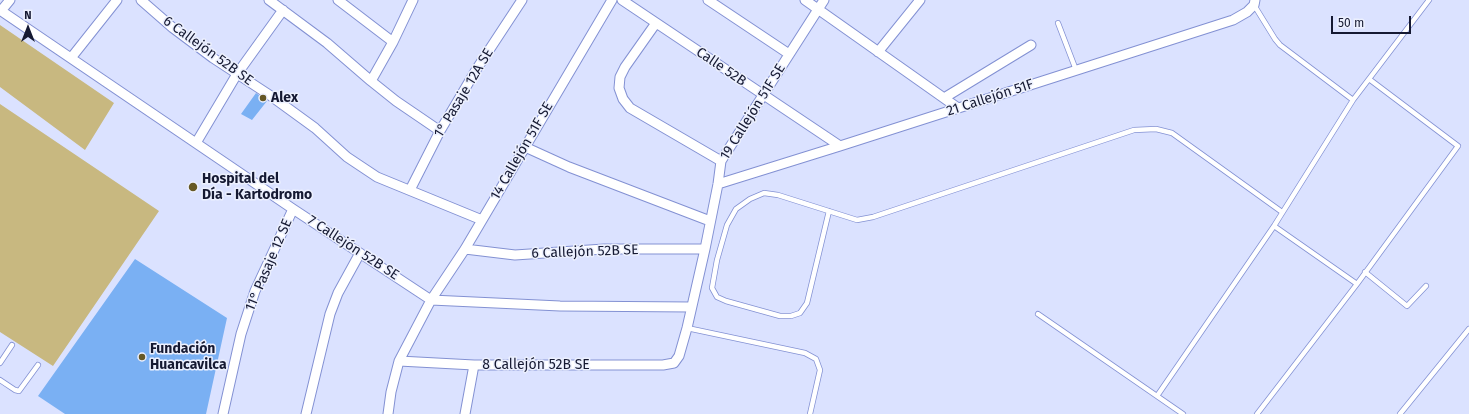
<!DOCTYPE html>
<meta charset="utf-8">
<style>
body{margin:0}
#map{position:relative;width:1469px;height:414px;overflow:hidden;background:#dbe2ff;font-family:"Fira Sans",sans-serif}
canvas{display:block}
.north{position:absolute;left:8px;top:8px;width:40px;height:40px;-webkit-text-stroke:3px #ecf0fe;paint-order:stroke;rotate:0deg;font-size:11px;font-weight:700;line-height:16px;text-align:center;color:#151932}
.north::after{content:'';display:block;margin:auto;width:14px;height:18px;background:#151932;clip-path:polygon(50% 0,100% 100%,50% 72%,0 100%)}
.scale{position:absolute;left:1331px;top:16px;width:80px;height:18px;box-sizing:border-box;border:2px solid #151932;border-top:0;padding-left:5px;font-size:12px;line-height:14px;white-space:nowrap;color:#151932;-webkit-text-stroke:3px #ecf0fe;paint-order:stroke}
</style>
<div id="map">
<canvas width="1469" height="414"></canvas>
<div class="north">N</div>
<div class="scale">50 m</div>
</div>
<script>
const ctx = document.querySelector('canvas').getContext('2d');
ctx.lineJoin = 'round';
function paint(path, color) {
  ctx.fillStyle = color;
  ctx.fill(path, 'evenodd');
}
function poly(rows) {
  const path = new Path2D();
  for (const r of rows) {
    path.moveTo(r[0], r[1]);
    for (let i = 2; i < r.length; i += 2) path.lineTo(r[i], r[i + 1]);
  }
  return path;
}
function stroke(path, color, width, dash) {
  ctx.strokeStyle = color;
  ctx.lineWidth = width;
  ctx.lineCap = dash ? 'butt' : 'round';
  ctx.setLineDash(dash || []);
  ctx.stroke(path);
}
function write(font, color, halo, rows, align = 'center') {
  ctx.font = font + ' "Fira Sans",sans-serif';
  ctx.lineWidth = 3;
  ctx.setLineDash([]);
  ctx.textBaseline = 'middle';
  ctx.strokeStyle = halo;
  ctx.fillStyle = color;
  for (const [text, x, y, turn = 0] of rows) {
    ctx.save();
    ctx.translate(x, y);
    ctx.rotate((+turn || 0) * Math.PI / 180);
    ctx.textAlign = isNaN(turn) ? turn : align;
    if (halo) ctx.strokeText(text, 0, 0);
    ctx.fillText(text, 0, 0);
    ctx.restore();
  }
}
const green = poly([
 [0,25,114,103,85,150,0,87],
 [0,104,159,211,53,366,0,332]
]);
const building = poly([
 [256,93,267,101,252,120,241,114],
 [135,259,227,318,206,414,65,414,38,396]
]);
const lane = poly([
 [1254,5,1275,39,1280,45,1353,100],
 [1058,23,1076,70],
 [829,211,807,303,800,313,791,316,780,316,726,301,717,297,712,288,717,260,727,225,736,209,750,199,764,193,778,195,857,220,873,217,1134,130,1156,129,1172,133,1282,212],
 [1274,226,1357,284,1458,146,1369,79],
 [1365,272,1407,306,1426,286],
 [1038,314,1183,414],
 [687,328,805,353,816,359,820,370,810,414],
 [0,363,12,345],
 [0,380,15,390,19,391,38,365],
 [1157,396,1274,226,1353,100,1429,0],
 [1257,414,1357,284],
 [1400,414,1469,329]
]);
const street = poly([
 [141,0,173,28,213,58,271,96,315,128,347,157,377,177,482,220],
 [269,0,327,43,371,81,396,101,440,131],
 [338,0,393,42],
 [622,0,840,146],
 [708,0,789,54],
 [805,0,958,108],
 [0,10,293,209,431,300,560,306,691,307],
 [1,11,10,0],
 [656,23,625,67,620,77,619,88,623,99,630,108,721,161],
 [878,52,920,0],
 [71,58,117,0],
 [371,81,393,42,413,0],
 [944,98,1031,45],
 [196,143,237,74,283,10],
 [525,147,569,167,710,221],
 [718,184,840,146,1233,20,1247,12,1254,5,1255,0],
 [410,190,440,131,476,70,522,0],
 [465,249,515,255,604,249,705,249],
 [399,361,474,365,663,365,674,363,679,356,687,328,705,249,718,184,721,161,824,0],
 [223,414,241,334,255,291,293,209],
 [306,414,330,314,338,293,360,253],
 [388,414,391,392,399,361,431,300,465,249,612,0],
 [465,414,474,365]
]);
const markers = [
 [263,98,4,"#665825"],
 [193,187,5,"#665825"],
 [142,357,4,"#665825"]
];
const streetNames = [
 ["6 Callejón 52B SE",208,51,36],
 ["Calle 52B",721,67,34],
 ["1° Pasaje 12A SE",464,93,-59],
 ["21 Callejón 51F",990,98,-18],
 ["19 Callejón 51F SE",753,112,-58],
 ["14 Callejón 51F SE",522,151,-60],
 ["7 Callejón 52B SE",353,248,33],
 ["6 Callejón 52B SE",585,252,-2],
 ["11° Pasaje 12 SE",269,265,-67],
 ["8 Callejón 52B SE",536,365]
];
const poiNames = [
 ["Alex",271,98],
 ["Hospital del",202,179],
 ["Día - Kartodromo",202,195],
 ["Fundación",150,349],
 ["Huancavilca",150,365]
];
paint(green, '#c8b880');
paint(building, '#7ab0f3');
stroke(lane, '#8391d3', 6);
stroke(street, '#8391d3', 11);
stroke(lane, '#fff', 4.5);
stroke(street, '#fff', 9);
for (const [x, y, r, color] of markers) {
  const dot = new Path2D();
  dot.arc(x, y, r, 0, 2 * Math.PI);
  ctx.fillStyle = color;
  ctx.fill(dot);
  stroke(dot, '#ecf0fe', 1.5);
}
write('14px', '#151932', '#ecf0fe', streetNames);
write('bold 14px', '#151932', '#ecf0fe', poiNames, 'left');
</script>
